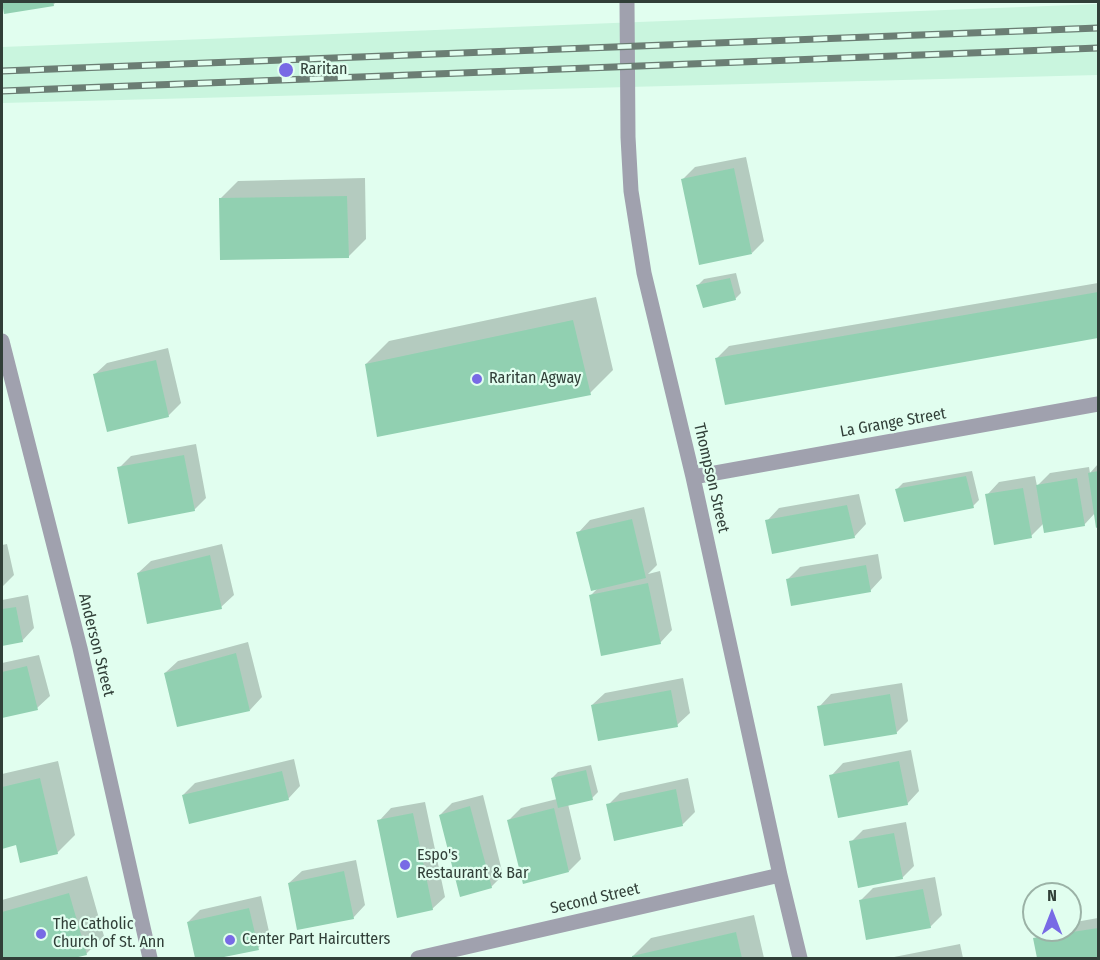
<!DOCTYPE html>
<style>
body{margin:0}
#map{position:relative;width:1100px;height:960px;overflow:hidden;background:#e1feef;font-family:"Fira Sans Condensed",sans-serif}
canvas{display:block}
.frame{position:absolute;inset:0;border:3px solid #313f38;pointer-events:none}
.north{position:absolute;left:1022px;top:882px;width:60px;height:60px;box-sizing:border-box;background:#e1feef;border:2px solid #9bb2a6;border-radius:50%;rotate:0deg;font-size:16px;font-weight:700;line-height:24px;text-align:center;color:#313f38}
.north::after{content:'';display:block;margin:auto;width:21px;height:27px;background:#786ae5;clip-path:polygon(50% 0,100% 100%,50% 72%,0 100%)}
</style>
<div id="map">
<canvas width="1100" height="960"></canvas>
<div class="frame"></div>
<div class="north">N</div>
</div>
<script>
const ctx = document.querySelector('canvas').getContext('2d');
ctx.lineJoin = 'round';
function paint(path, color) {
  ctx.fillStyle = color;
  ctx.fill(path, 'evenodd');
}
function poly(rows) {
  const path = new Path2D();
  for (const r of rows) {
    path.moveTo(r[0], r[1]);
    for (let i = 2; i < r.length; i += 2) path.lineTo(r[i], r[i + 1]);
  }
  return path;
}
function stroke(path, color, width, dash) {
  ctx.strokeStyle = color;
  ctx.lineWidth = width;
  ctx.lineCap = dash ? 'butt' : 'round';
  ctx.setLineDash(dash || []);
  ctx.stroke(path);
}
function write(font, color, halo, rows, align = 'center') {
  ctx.font = font + ' "Fira Sans Condensed",sans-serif';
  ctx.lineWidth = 4.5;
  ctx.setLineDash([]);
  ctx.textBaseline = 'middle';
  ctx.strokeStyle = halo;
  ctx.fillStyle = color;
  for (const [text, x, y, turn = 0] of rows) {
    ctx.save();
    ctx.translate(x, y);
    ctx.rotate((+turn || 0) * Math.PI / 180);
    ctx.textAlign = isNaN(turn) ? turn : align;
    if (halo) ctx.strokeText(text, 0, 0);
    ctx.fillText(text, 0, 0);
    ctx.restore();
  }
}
const built = poly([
 [1098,4,1098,75,2,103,2,47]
]);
const shadow = poly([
 [3,2,56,2,53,5,5,12],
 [746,157,764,241,752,253,683,179,695,167],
 [365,178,366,239,348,257,220,199,238,181],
 [736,273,741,293,735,299,698,285,704,279],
 [1098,283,1098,337,727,403,717,358,729,346],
 [596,297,613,370,590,393,366,364,389,341],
 [168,348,181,403,168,416,94,375,107,363],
 [196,444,206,498,194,510,119,468,131,456],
 [1098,464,1098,526,1095,513,1084,525,1044,523,1031,536,987,495,999,482,1035,476,1037,486,1050,473,1089,467,1090,473],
 [972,471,979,500,973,506,897,489,903,483],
 [859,494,866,524,854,537,767,521,779,508],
 [644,507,657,565,648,574,660,571,672,630,660,643,591,595,598,588,578,533,590,520],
 [7,544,14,575,2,587,2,545],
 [222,544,234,595,221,607,138,573,151,561],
 [878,554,882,578,870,591,788,579,800,567],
 [28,595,34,628,22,641,2,645,2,600],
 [248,642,262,697,250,710,165,673,178,661],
 [39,655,50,696,37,708,2,716,2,663],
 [683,678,690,713,677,725,592,705,605,693],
 [902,683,908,721,896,733,819,707,831,694],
 [911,750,919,791,907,804,831,776,843,763],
 [294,759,300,786,288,799,183,795,195,783],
 [58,761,75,835,57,853,17,843,2,847,2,774],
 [591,765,598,792,592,798,568,804,581,859,569,871,509,820,521,808,557,799,552,778,558,772],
 [688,778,695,812,683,824,615,839,608,805,620,793],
 [483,795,503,875,491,887,440,815,452,803],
 [425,802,445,897,432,909,379,821,391,808],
 [906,822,914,866,902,878,851,842,863,830],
 [356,860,365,905,353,918,289,883,302,871],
 [87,876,104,936,86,954,68,958,2,958,2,900],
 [935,877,942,915,930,927,860,901,873,888],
 [261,896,270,936,258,948,213,958,197,958,188,922,200,910],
 [754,915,764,958,634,958,633,956,651,938],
 [1098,918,1098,958,1038,958,1035,939,1044,930,1070,930,1070,923],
 [960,944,963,958,889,958]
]);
const building = poly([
 [2,2,53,2,54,6,4,14],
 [734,168,752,254,699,265,681,179],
 [347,196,349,258,220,260,219,198],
 [730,278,736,300,703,308,696,285],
 [1098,292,1098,338,725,405,715,358],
 [573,320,591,395,377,437,365,364],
 [156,360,169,417,107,432,93,374],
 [184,455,195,511,128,524,117,467],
 [1098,471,1098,527,1096,528,1088,473],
 [966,476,974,508,904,522,895,489],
 [1077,478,1085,526,1044,533,1036,485],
 [1023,488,1032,538,994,545,985,494],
 [847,505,855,538,772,554,765,520],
 [632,519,646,578,591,591,576,532],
 [210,555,222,609,147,624,137,573],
 [866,565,871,592,791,606,786,579],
 [648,583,661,644,601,656,589,595],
 [16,607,23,642,2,646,2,609],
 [236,653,250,711,177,727,164,673],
 [27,666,38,710,2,718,2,672],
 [671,690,678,727,598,741,591,705],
 [890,694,897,734,824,746,817,706],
 [899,761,908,805,838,818,829,775],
 [586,770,593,800,558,808,551,778],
 [282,771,289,800,189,824,182,795],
 [40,778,58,854,20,863,16,845,2,849,2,787],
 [676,789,683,826,614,841,606,804],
 [470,806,492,888,460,897,439,815],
 [554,808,569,872,523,884,507,820],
 [413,813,433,910,397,918,377,820],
 [894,833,903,879,858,888,849,841],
 [344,871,354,919,297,930,288,883],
 [923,889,931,928,866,940,859,900],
 [69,893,87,955,74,958,2,958,2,912],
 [249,908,259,950,219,958,195,958,187,922],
 [1098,928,1098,958,1037,958,1033,938],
 [736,932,742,958,632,958,632,956]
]);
const minor = poly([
 [627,2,628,137,631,191,644,273,693,477,780,875,800,958],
 [2,341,80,648,150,958],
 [693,477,1098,404],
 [418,958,780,875]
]);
const rail = poly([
 [2,71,1098,28],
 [2,91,1098,48]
]);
const markers = [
 [286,70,8,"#786ae5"],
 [477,379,6,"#786ae5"],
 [405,865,6,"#786ae5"],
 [41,934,6,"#786ae5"],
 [230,940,6,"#786ae5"]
];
const poiNames = [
 ["Raritan",300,70],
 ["Raritan Agway",489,379],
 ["Espo's",417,856],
 ["Restaurant & Bar",417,874],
 ["The Catholic",53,925],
 ["Church of St. Ann",53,943],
 ["Center Part Haircutters",242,940]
];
const streetNames = [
 ["La Grange Street",893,423,-10],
 ["Thompson Street",711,478,77],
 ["Anderson Street",96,645,76],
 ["Second Street",595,899,-13]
];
paint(built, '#c9f5de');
paint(shadow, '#0003');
paint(building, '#91d0b1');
stroke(minor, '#a0a1ae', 15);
stroke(rail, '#6b7e74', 7);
stroke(rail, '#e1feef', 4.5, [14]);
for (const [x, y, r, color] of markers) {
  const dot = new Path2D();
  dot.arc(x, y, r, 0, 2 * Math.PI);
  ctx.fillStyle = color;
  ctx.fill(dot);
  stroke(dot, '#e1feef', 2);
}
write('16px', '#313f38', '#e1feef', poiNames, 'left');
write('16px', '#313f38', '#e1feef', streetNames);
</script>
